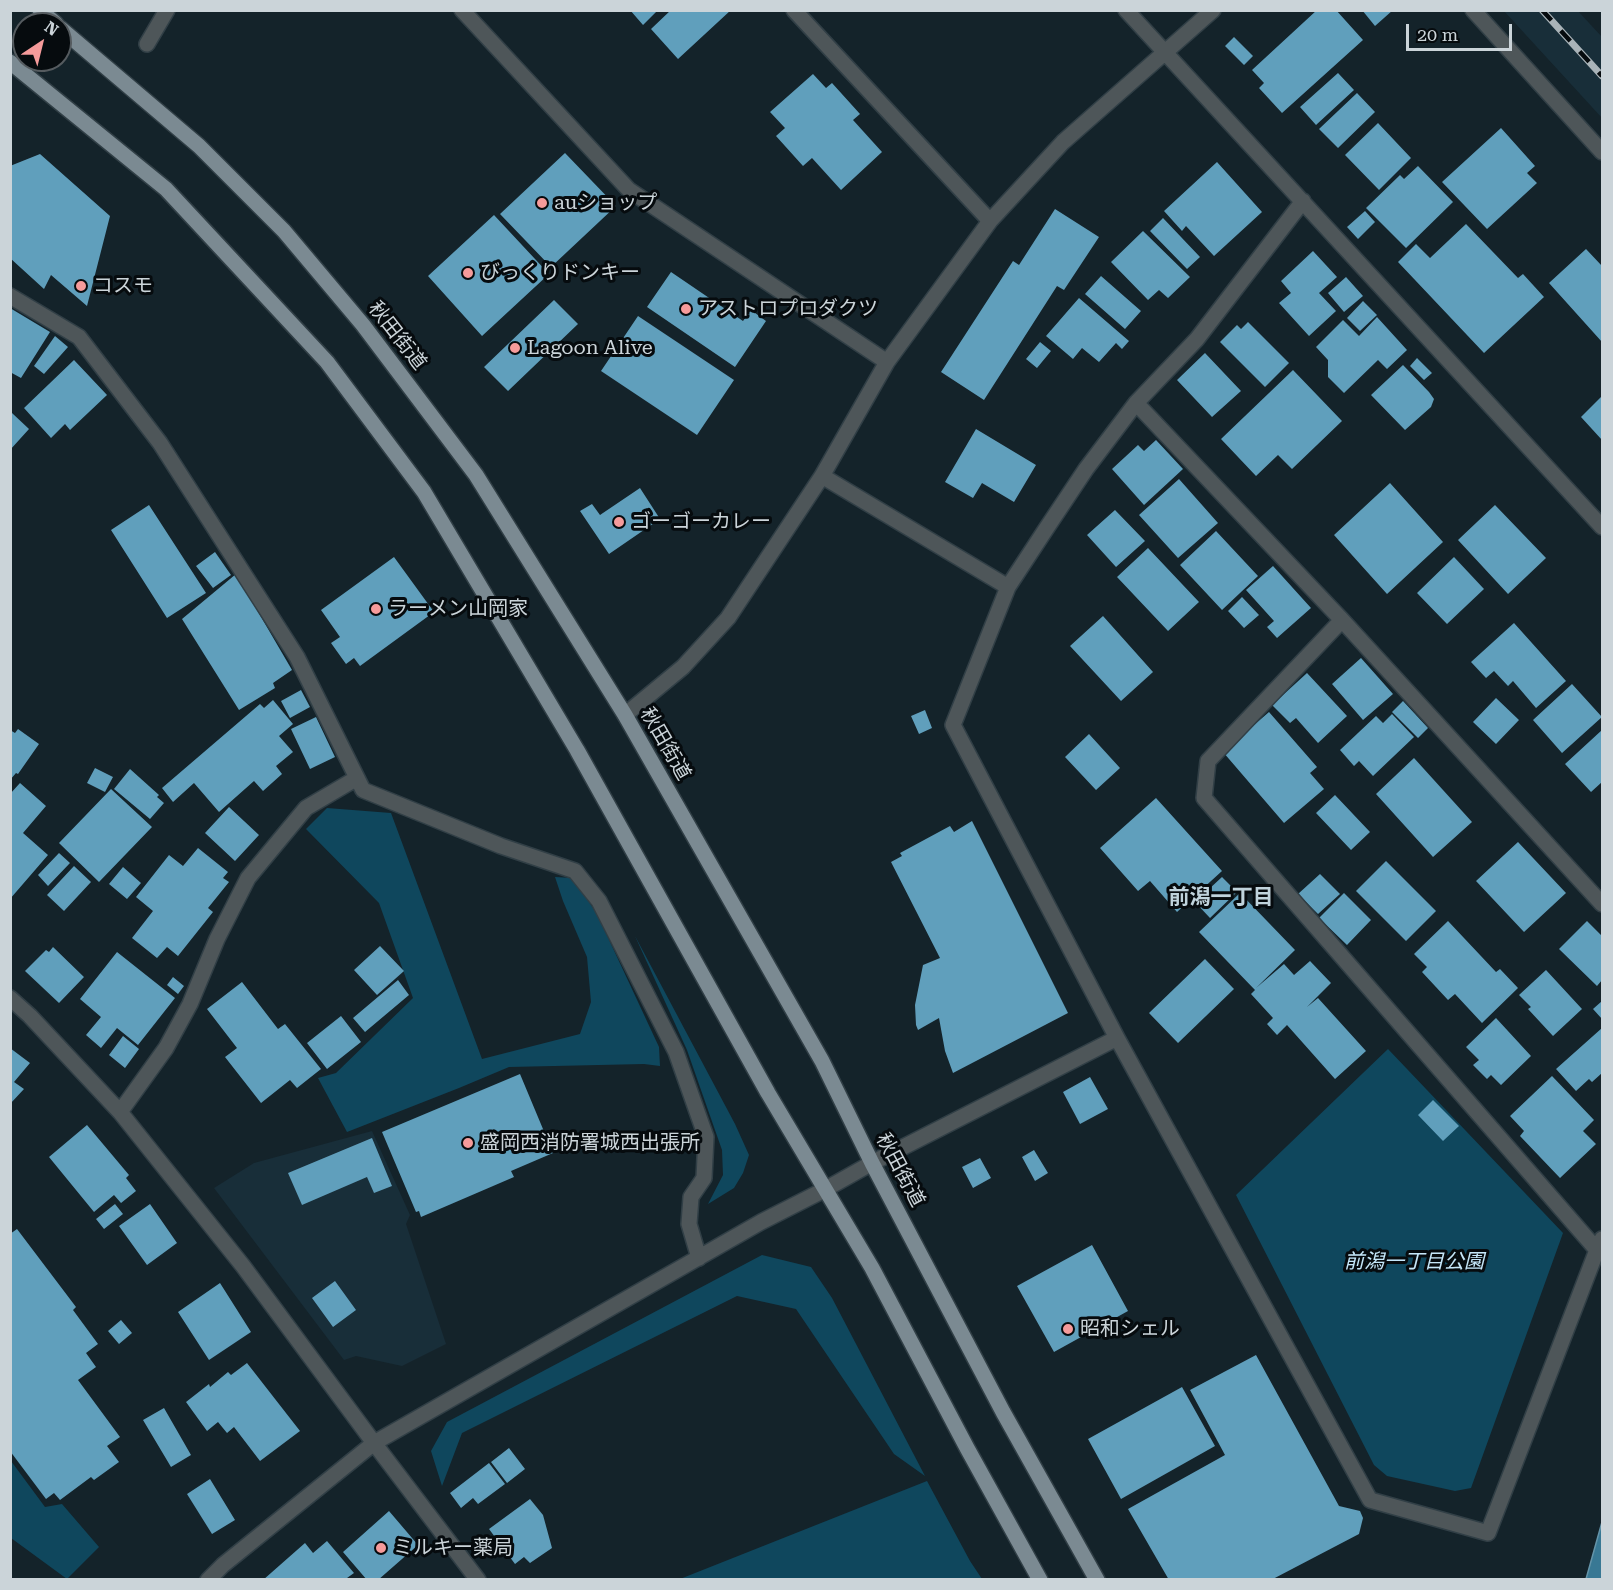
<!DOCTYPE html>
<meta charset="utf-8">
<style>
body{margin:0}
#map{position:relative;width:1613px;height:1590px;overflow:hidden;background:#14232a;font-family:"Roboto Serif",serif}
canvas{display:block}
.frame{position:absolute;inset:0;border:12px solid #cbd4d9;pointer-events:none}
.north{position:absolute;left:12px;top:12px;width:60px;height:60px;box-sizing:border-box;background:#060b0e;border:2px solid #555b5f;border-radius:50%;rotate:35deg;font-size:16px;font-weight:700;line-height:24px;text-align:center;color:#cbd4d9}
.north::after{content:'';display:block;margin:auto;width:21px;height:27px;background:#f59b9b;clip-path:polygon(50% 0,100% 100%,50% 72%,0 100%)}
.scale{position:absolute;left:1406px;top:24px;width:106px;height:27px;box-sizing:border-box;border:3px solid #cbd4d9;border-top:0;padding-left:8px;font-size:18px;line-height:21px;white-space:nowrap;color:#cbd4d9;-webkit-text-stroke:4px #060b0e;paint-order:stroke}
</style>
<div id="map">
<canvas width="1613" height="1590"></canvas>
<div class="frame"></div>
<div class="north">N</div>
<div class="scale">20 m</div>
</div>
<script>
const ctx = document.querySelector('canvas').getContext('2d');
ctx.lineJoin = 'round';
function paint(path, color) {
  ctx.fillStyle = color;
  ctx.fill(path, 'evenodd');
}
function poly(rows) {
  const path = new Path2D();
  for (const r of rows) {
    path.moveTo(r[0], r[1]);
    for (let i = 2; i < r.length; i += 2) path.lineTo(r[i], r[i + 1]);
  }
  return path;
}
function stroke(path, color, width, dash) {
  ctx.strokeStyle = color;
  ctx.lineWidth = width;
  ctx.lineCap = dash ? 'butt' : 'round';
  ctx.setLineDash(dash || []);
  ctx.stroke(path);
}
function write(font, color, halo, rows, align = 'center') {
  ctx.font = font + ' "Roboto Serif","Noto Sans JP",serif';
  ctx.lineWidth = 6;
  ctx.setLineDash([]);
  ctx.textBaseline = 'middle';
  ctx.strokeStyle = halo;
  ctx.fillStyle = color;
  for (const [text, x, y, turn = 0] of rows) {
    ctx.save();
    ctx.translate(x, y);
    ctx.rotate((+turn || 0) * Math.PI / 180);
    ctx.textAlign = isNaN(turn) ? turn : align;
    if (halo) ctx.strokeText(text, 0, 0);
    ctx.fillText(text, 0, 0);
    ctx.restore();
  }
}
const built = poly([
 [1504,11,1578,11,1602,37,1602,118],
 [372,1131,410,1215,406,1224,446,1344,402,1366,356,1356,344,1360,214,1188,254,1163]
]);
const green = poly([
 [327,808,391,813,482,1059,580,1034,591,1002,587,957,563,901,555,877,573,878,597,914,659,1047,660,1066,644,1064,509,1067,459,1088,347,1132,318,1078,336,1073,413,998,379,903,306,829],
 [635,936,735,1124,749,1155,743,1173,734,1188,708,1204,723,1175,722,1150,687,1050],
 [1388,1049,1563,1233,1471,1488,1455,1491,1387,1476,1374,1465,1236,1195],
 [762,1255,811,1267,832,1298,925,1476,894,1454,796,1309,737,1296,462,1433,442,1486,431,1451,447,1422],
 [11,1461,45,1507,62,1504,99,1547,67,1579,11,1538],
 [927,1481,970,1561,982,1579,680,1579]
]);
const water = poly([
 [1602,1522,1602,1579,1586,1579,1602,1522]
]);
const building = poly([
 [630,10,658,10,643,25],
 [671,10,731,10,678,59,651,29],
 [1317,10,1336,10,1363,40,1282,113,1259,88,1264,83,1252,70],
 [1362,10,1393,10,1375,26],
 [1234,37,1253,56,1244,65,1225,46],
 [1338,73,1354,90,1316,125,1300,107],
 [813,74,826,88,832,83,860,114,853,120,882,152,841,190,812,158,803,166,776,136,785,128,770,112],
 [1357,93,1375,112,1338,148,1319,129],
 [1378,123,1411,158,1379,190,1345,155],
 [1501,128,1535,166,1527,173,1537,183,1487,229,1442,182],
 [565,153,616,206,551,267,500,214],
 [40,154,110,216,87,306,51,275,44,289,10,258,10,166],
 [1217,162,1262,212,1214,256,1186,226,1182,231,1164,211],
 [1418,166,1453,202,1406,248,1366,208,1400,175,1404,179],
 [1055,209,1099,237,1064,290,1057,286,984,400,941,372,1013,261,1019,265],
 [1365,211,1375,222,1358,239,1347,227],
 [494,215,549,274,482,336,428,276],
 [1163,218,1200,257,1187,269,1150,231],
 [1466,224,1518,278,1523,274,1544,297,1484,353,1398,262,1416,244,1430,258],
 [1143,231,1190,277,1168,298,1159,290,1148,300,1111,262],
 [1586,249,1602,266,1602,342,1549,283],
 [1313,251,1337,277,1319,293,1336,311,1309,336,1279,303,1291,293,1281,281],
 [671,272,743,321,751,310,766,321,735,367,647,307],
 [1101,276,1141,311,1125,329,1085,294],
 [1346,277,1363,296,1344,312,1328,293],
 [1079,298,1129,341,1122,349,1116,343,1099,362,1082,348,1073,359,1046,336],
 [554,300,578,324,508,391,484,367],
 [1363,301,1377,315,1360,331,1347,318],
 [10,308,50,332,21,378,10,372],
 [638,316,734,380,697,435,601,371],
 [1377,317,1407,350,1387,369,1378,360,1344,393,1328,377,1328,360,1316,347,1343,320,1359,336],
 [1248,322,1289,363,1265,387,1220,342,1237,325,1241,329],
 [55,336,68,347,44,374,34,366],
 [1040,342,1051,351,1037,368,1026,359],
 [1205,353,1241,391,1212,417,1177,380],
 [1417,358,1432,373,1424,380,1410,366],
 [74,360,107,395,70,430,65,424,51,438,24,408],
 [1403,365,1429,392,1434,399,1431,407,1405,430,1371,395],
 [1293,370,1342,421,1292,469,1278,455,1256,476,1221,439],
 [1602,396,1602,440,1581,417],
 [12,413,29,429,10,450,10,415],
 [976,429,1036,465,1014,502,982,483,973,498,945,482],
 [1156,440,1183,469,1144,505,1112,469,1138,445,1144,451],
 [1179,479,1218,523,1178,558,1139,515],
 [1390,483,1443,542,1387,594,1334,535],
 [640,488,660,519,609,554,580,511,592,504,600,515],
 [149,505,206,593,167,618,111,530],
 [1495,505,1546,558,1508,594,1458,540],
 [1115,510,1145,541,1116,567,1087,535],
 [1216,531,1258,576,1222,610,1180,565],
 [1148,548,1199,602,1168,631,1117,577],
 [215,552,231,575,213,588,196,566],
 [394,557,434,612,360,666,354,658,346,664,331,643,340,637,321,610],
 [1454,557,1484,589,1447,624,1417,593],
 [1273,566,1311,608,1277,638,1267,627,1274,621,1246,590],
 [236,574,292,670,273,683,275,688,239,710,182,619],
 [1242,597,1259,615,1244,628,1228,611],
 [1103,616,1153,672,1121,701,1070,646],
 [1514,623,1566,681,1536,708,1513,681,1508,686,1494,671,1486,678,1471,662],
 [1361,658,1393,694,1363,720,1332,684],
 [1307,673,1347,716,1318,743,1296,718,1290,723,1272,705],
 [1572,684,1602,717,1562,753,1533,720],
 [301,690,310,707,290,718,281,701],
 [1496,698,1519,720,1496,744,1473,722],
 [273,700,293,724,279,736,293,752,276,766,282,774,263,791,254,781,219,812,194,783,173,802,162,788,260,704,264,708],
 [1403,701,1428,728,1418,738,1392,712],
 [925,710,932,728,919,734,911,716],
 [1269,712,1317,767,1310,773,1324,789,1284,823,1223,752],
 [1392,714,1414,737,1373,776,1359,761,1354,766,1340,750,1376,716,1383,723],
 [316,717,335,757,310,769,291,729],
 [18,729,39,744,18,774,16,773,10,780,10,730,15,733],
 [1602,730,1602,782,1591,792,1565,764],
 [1089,734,1120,768,1096,790,1065,757],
 [1414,758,1472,822,1433,857,1376,794],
 [95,768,113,777,105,792,87,783],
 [130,769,159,795,157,797,164,803,150,819,114,789],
 [20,783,46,806,23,833,48,855,10,899,10,794],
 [111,789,152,827,99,882,59,843],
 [1335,795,1370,832,1351,850,1316,813],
 [1156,798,1222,871,1177,912,1150,881,1138,891,1100,848],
 [229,807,259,835,235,861,205,833],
 [972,821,1068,1013,953,1073,945,1051,939,1018,918,1030,916,1025,915,1005,923,965,940,958,891,862,902,856,900,853,950,826,954,832],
 [1518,842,1566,893,1524,932,1476,881],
 [198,848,228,872,223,878,229,882,208,908,213,912,178,956,167,947,157,958,132,938,153,911,136,897,169,855,183,866],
 [59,853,70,863,48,886,38,875],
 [1386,861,1436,911,1406,941,1356,891],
 [74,866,91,882,64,911,47,895],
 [123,867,141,883,127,899,109,884],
 [1320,874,1340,894,1318,914,1298,894],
 [1222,877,1237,892,1210,918,1195,902],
 [1240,893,1295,950,1256,988,1284,964,1294,975,1310,961,1331,983,1307,1007,1318,998,1366,1051,1335,1079,1287,1025,1277,1035,1267,1024,1273,1018,1251,994,1255,990,1199,932],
 [1344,893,1371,920,1347,945,1319,918],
 [1448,921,1496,972,1500,969,1518,988,1482,1023,1455,994,1448,1000,1422,972,1427,967,1414,954],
 [1587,921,1602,936,1602,980,1597,986,1559,949],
 [380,946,404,971,377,995,354,970],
 [53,947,84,977,59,1003,25,971,46,950,49,952],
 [117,952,175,998,138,1045,117,1028,101,1048,86,1035,101,1017,80,999],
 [1205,959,1234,989,1178,1043,1149,1013],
 [1546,970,1582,1009,1553,1036,1528,1009,1531,1007,1519,995],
 [173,977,184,986,178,994,167,985],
 [398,980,409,995,365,1032,353,1018],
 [242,982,278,1029,285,1024,321,1069,297,1088,290,1080,261,1103,225,1057,237,1048,207,1009],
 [1602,1001,1602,1019,1593,1009],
 [341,1016,361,1042,327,1069,307,1043],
 [1496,1018,1531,1056,1501,1085,1491,1075,1487,1079,1473,1065,1479,1060,1466,1047],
 [1602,1028,1602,1073,1592,1082,1589,1079,1576,1091,1556,1069],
 [123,1036,139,1049,125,1068,109,1055],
 [10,1048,30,1063,14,1082,24,1089,10,1104],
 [520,1074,553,1153,511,1171,514,1177,421,1217,419,1211,416,1212,382,1132],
 [1552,1076,1594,1120,1583,1131,1596,1144,1560,1178,1520,1136,1524,1131,1510,1116],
 [1090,1077,1108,1109,1080,1124,1063,1092],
 [1433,1100,1459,1126,1443,1141,1418,1115],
 [87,1125,129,1175,126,1178,136,1191,121,1203,114,1195,94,1212,49,1157],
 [372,1138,392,1186,374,1193,367,1177,302,1205,288,1173],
 [1034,1150,1048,1173,1035,1181,1022,1157],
 [980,1158,991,1178,973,1188,962,1167],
 [115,1204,123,1214,104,1229,96,1219],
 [150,1204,177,1243,147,1265,119,1226],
 [17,1229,76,1307,73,1310,98,1344,86,1353,96,1367,78,1380,120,1437,107,1446,119,1462,94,1480,91,1477,60,1500,54,1493,46,1499,10,1451,10,1234],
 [1092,1245,1128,1311,1054,1352,1017,1286],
 [335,1281,356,1310,333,1327,312,1298],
 [220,1283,251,1332,209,1360,178,1312],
 [121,1320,132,1333,119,1344,108,1331],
 [1256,1355,1339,1506,1360,1511,1363,1518,1359,1534,1271,1580,1169,1580,1128,1509,1225,1455,1190,1390],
 [247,1363,300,1431,260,1461,234,1427,227,1433,218,1422,207,1431,186,1402,209,1384,210,1387,228,1372,231,1375],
 [1182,1387,1215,1446,1121,1499,1088,1439],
 [164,1408,191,1455,171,1467,143,1420],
 [509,1448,525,1469,507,1483,491,1462],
 [489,1463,505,1484,478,1504,473,1498,461,1508,450,1493],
 [210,1479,235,1520,212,1534,187,1494],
 [530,1499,543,1515,552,1548,530,1563,524,1557,515,1564,489,1529],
 [389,1511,418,1545,378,1580,367,1580,343,1552],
 [327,1541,354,1573,347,1578,348,1580,263,1580,305,1543,313,1553]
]);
const minor = poly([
 [462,10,629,190,887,362],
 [794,10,990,221],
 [1126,10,1602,527],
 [1473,10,1602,152],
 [147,44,167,10],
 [1303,201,1197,339,1136,403,1086,469,1046,529,1008,587,953,725,1117,1038,1370,1500,1488,1533,1597,1250,1602,1239],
 [10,296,79,337,160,443,297,657,363,790,501,846,575,871,599,901,676,1052,706,1137,704,1178,691,1197,689,1224,699,1258],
 [1136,403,1342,620,1602,904],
 [822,476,1008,587],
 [1342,620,1208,761,1204,798,1597,1250],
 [625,715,683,667,728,618,822,476,887,362,990,221,1063,142,1213,10],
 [10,998,30,1016,120,1112,243,1266,374,1443,478,1580],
 [120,1112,166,1048,190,1004,217,939,248,878,306,808,357,778],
 [208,1580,223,1565,374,1443,761,1222,824,1190,872,1163,1117,1038]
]);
const major = poly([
 [40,10,56,24],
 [60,28,199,146,284,231,363,325,476,475,625,715,822,1061,872,1163,1003,1412,1097,1580],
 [10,62,166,189,327,362,424,492,577,750,768,1093,872,1268,967,1448,1040,1580]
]);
const rail = poly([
 [1542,10,1602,76]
]);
const markers = [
 [542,203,6,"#f59b9b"],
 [468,273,6,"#f59b9b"],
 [81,286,6,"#f59b9b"],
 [686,309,6,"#f59b9b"],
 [515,348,6,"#f59b9b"],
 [619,522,6,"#f59b9b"],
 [376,609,6,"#f59b9b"],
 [468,1143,6,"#f59b9b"],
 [1068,1329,6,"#f59b9b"],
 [381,1548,6,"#f59b9b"]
];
const poiNames = [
 ["auショップ",554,203],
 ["びっくりドンキー",480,273],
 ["コスモ",93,286],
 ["アストロプロダクツ",698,309],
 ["Lagoon Alive",527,348],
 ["ゴーゴーカレー",631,522],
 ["ラーメン山岡家",388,609],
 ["盛岡西消防署城西出張所",480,1143],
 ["昭和シェル",1080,1329],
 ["ミルキー薬局",393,1548]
];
const streetNames = [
 ["秋田街道",397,336,52],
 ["秋田街道",665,744,60],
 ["秋田街道",900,1170,62]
];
const parkNames = [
 ["前潟一丁目公園",1414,1262]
];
const neighbourhoodNames = [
 ["前潟一丁目",1221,898]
];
paint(built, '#182e39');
paint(green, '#0f475d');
paint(water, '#387894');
stroke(water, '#6494a9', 1.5);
paint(building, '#609fbc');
stroke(minor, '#313f46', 18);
stroke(major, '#313f46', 18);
stroke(minor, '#4e5659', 15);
stroke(major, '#7b8a92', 15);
stroke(rail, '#a9b3b8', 7);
stroke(rail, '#060b0e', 4.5, [14]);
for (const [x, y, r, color] of markers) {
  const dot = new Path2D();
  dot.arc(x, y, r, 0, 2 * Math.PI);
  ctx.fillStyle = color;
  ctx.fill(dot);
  stroke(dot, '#060b0e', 2);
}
write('20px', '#cbd4d9', '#060b0e', poiNames, 'left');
write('20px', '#cbd4d9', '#060b0e', streetNames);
write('italic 20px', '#c5e7f9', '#060b0e', parkNames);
write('bold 21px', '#c0d3dc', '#060b0e', neighbourhoodNames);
</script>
